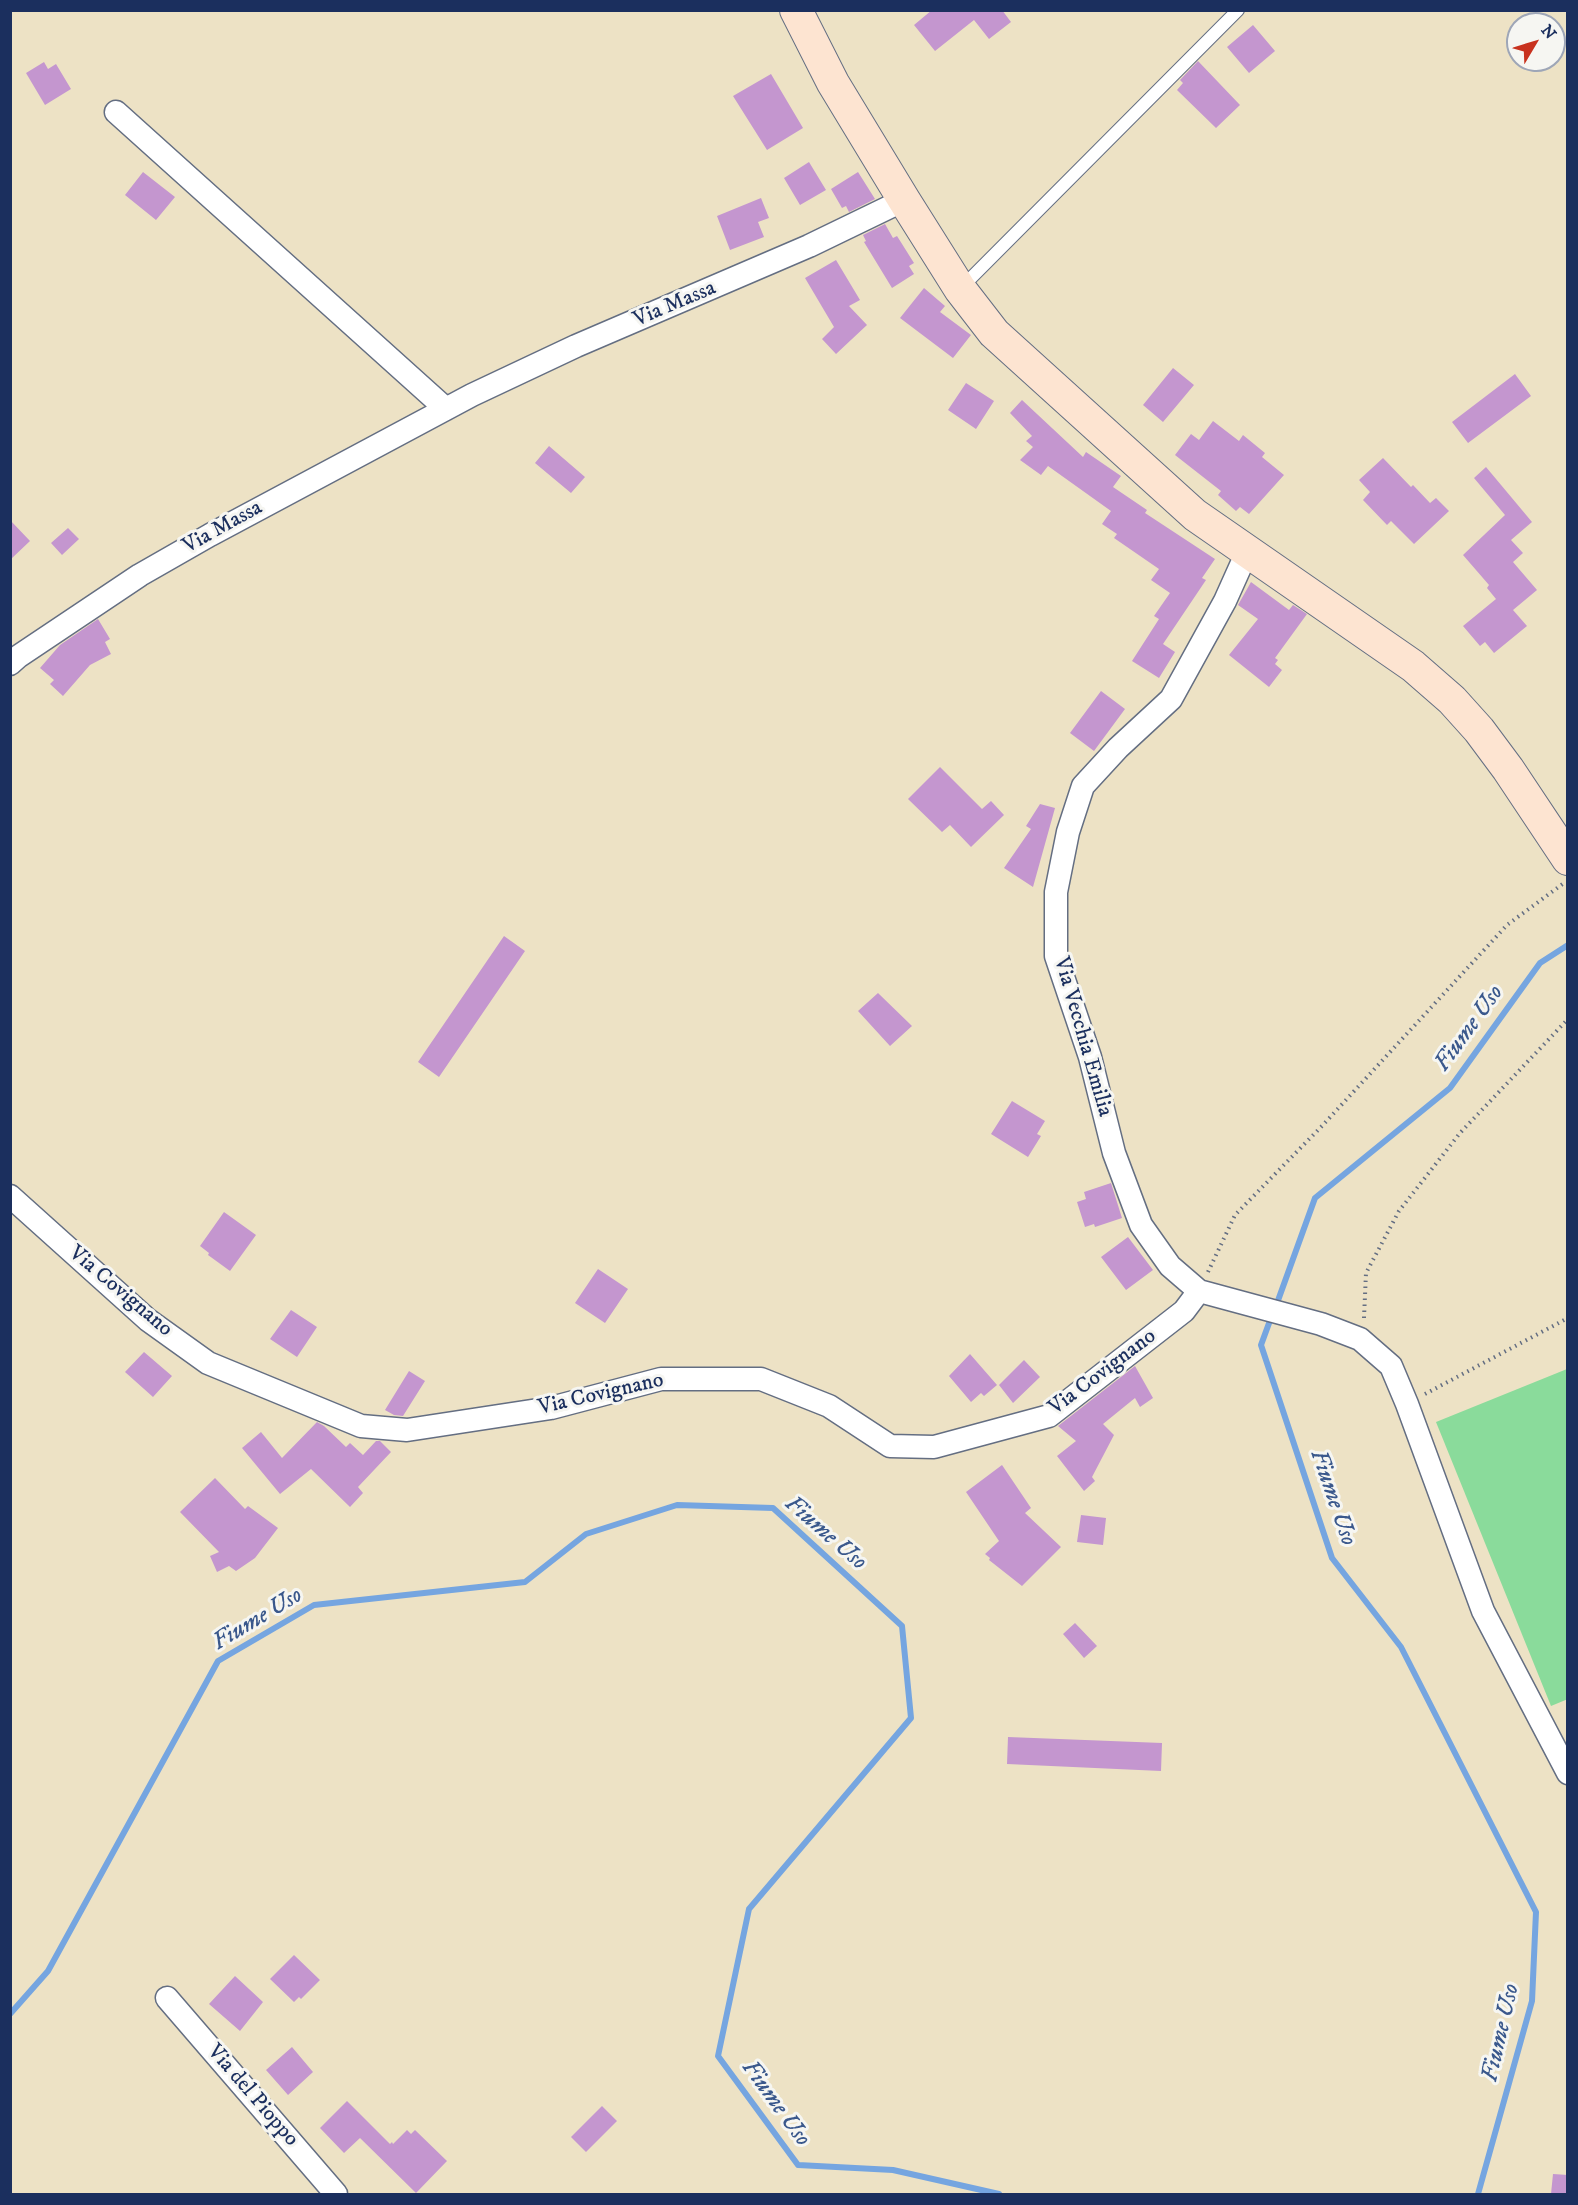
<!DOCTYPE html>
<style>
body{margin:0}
#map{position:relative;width:1578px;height:2205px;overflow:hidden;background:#ede2c5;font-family:"IM FELL DW Pica",serif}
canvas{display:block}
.frame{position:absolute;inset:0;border:12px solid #1b2f5e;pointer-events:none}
.north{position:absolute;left:1506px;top:12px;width:60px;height:60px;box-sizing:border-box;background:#f6f6f2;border:2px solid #9ea6b7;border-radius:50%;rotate:52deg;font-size:16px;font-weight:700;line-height:24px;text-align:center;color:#1b2f5e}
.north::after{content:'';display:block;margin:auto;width:21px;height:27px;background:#c8321e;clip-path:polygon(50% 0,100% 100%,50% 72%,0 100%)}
</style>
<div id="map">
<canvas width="1578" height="2205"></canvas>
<div class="frame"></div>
<div class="north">N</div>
</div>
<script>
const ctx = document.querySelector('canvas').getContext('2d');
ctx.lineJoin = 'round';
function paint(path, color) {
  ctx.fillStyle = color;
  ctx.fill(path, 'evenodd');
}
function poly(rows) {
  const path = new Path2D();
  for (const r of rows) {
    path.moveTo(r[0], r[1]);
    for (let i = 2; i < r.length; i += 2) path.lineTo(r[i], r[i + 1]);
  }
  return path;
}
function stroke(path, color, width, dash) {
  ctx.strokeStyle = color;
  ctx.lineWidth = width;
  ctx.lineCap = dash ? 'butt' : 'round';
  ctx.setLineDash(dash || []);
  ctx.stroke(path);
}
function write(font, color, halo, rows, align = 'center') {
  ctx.font = font + ' "IM FELL DW Pica",serif';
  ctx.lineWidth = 6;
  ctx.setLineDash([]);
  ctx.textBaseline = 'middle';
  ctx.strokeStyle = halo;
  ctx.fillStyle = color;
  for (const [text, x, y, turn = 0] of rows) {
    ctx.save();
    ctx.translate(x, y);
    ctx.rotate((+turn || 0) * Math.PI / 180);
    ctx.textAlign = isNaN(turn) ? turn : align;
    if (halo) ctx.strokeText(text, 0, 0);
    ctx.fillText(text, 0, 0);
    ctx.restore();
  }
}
const green = poly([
 [1567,1369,1568,1699,1551,1706,1436,1422]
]);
const stream = poly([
 [1276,1306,1315,1198,1450,1088,1540,963,1568,945],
 [1272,1315,1261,1345,1332,1558,1401,1647,1536,1912,1532,2001,1478,2194],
 [10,2014,48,1971,218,1661,314,1605,525,1582,586,1534,677,1505,773,1508,902,1626,911,1718,749,1909,718,2056,798,2165,893,2170,999,2194]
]);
const building = poly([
 [932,10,1002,10,1011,22,989,39,974,20,935,51,914,25],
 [1253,25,1275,51,1249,73,1227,47],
 [1198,61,1240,105,1216,128,1177,90,1183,83,1180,80],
 [44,62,48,69,56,64,71,89,45,105,26,73],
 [771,74,803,128,767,150,733,96],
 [809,162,826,190,800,205,784,178],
 [143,172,175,197,156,220,125,195],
 [858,172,875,199,849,212,846,206,842,208,831,189],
 [761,198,769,218,758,222,764,237,730,250,717,216],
 [885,224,893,238,897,236,914,263,909,266,914,274,892,288,864,242,866,241,863,235],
 [836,260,860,300,849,306,867,325,836,354,822,339,834,327,805,278],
 [924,288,945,306,940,312,971,335,953,358,900,318],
 [1173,368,1194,385,1163,422,1143,405],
 [1515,374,1531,396,1468,443,1452,422],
 [966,383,994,401,976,429,948,410],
 [1022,400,1083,457,1086,452,1121,476,1113,487,1147,510,1145,513,1215,559,1202,578,1206,580,1163,644,1175,652,1159,678,1132,661,1159,619,1154,616,1170,593,1151,580,1159,569,1114,538,1117,534,1102,524,1111,511,1048,466,1041,475,1020,460,1033,447,1026,441,1032,436,1010,413],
 [1213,421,1239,441,1243,435,1265,453,1262,457,1284,475,1249,514,1240,507,1236,511,1218,495,1221,491,1175,455,1191,434,1199,440],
 [549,446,585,477,571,493,535,463],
 [1383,458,1411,487,1413,485,1430,503,1436,498,1449,511,1414,544,1391,521,1387,525,1363,500,1370,492,1359,480],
 [1486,467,1532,522,1511,540,1523,553,1513,562,1537,590,1513,610,1527,626,1494,653,1485,642,1480,646,1463,626,1496,599,1487,588,1489,585,1463,555,1505,515,1474,478],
 [10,520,30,541,10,560],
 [68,528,79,539,62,555,51,543],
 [1251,582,1289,610,1293,605,1307,614,1275,658,1278,660,1275,664,1282,670,1269,687,1229,655,1258,619,1238,605],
 [98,619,110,639,105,642,111,654,90,665,63,696,50,684,54,680,40,668,60,645],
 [1101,691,1125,709,1094,751,1070,733],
 [940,767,982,809,991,801,1004,815,971,847,950,825,942,832,908,799],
 [1040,804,1055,808,1033,887,1004,868,1031,829,1026,826],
 [504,936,525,951,439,1077,418,1062],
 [878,993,912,1026,890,1046,858,1011],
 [1012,1101,1045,1121,1037,1134,1041,1136,1028,1157,991,1134],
 [1111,1183,1122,1218,1095,1227,1094,1224,1085,1227,1077,1202,1086,1199,1084,1192],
 [224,1212,256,1235,230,1271,208,1255,209,1253,200,1246],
 [1128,1237,1153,1270,1126,1290,1101,1257],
 [598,1269,628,1289,605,1323,575,1303],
 [291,1310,317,1327,297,1357,270,1339],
 [144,1352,172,1376,153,1397,125,1372],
 [970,1354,997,1385,984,1396,981,1393,971,1402,949,1376],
 [1024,1360,1040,1377,1013,1403,999,1385],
 [1135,1366,1153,1398,1140,1407,1135,1398,1103,1424,1114,1435,1092,1477,1095,1481,1084,1491,1057,1456,1076,1441,1058,1426],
 [409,1371,425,1381,403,1416,394,1415,385,1410],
 [317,1422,324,1426,346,1447,350,1443,363,1455,376,1441,380,1441,391,1452,358,1487,363,1493,350,1507,311,1469,280,1494,242,1448,261,1432,282,1458],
 [1002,1465,1031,1508,1025,1513,1061,1547,1022,1586,989,1560,990,1558,985,1554,999,1541,966,1492],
 [215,1478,245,1509,248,1506,278,1528,255,1558,236,1571,229,1566,217,1572,210,1556,219,1552,180,1512],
 [1081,1515,1106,1518,1103,1545,1077,1542],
 [1075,1623,1097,1646,1084,1658,1063,1634],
 [1008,1737,1162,1743,1161,1771,1007,1764],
 [294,1955,320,1980,301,1999,299,1997,294,2002,270,1979],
 [235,1976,263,2002,240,2031,209,2004],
 [292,2047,313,2072,288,2095,266,2070],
 [347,2101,390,2144,392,2142,393,2144,407,2130,411,2134,415,2130,447,2161,416,2193,360,2138,344,2153,320,2128],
 [602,2106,617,2121,586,2152,571,2137],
 [1553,2174,1568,2175,1568,2194,1551,2194]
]);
const path = poly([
 [1208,1272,1235,1215,1322,1126,1507,925,1564,883],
 [1364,1318,1366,1273,1399,1211,1460,1133,1568,1019],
 [1425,1394,1568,1318]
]);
const lane = poly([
 [961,288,1238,10]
]);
const street = poly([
 [116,112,446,409],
 [1247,552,1225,601,1171,699,1118,748,1083,786,1068,832,1056,892,1056,956,1090,1057,1114,1153,1141,1225,1170,1266,1199,1291,1321,1324,1360,1339,1391,1366,1407,1404,1483,1611,1568,1773],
 [10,664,19,656,140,575,210,535,472,395,576,346,809,246,904,200],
 [10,1196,148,1320,208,1363,361,1426,407,1430,551,1408,661,1379,761,1379,829,1406,890,1446,934,1447,1049,1416,1184,1311,1199,1291],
 [167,1998,336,2194]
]);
const secondary = poly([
 [796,10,833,83,904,200,960,289,994,333,1195,515,1413,666,1452,700,1479,730,1508,769,1568,859]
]);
const streetNames = [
 ["Via Massa",675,305,-23],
 ["Via Massa",223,528,-29],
 ["Via Vecchia Emilia",1082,1037,74],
 ["Via Covignano",120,1292,40],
 ["Via Covignano",1103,1373,-37],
 ["Via Covignano",601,1395,-13],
 ["Via del Pioppo",252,2096,49]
];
const waterNames = [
 ["Fiume Uso",1470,1029,-54],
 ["Fiume Uso",1332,1498,71],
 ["Fiume Uso",825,1534,41],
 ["Fiume Uso",258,1620,-31],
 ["Fiume Uso",1502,2033,-77],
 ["Fiume Uso",775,2104,54]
];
paint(green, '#8adb9b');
stroke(stream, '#75a5e0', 6);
paint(building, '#c496cf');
stroke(lane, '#646e82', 14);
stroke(street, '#646e82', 25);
stroke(secondary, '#646e82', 34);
stroke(path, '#646e82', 4, [1.5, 4.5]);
stroke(lane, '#fff', 12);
stroke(street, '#fff', 22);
stroke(secondary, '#fde4d1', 32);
write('22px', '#1b2f5e', '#f6f6f2', streetNames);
write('italic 24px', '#3a588c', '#f6f6f2', waterNames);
</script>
